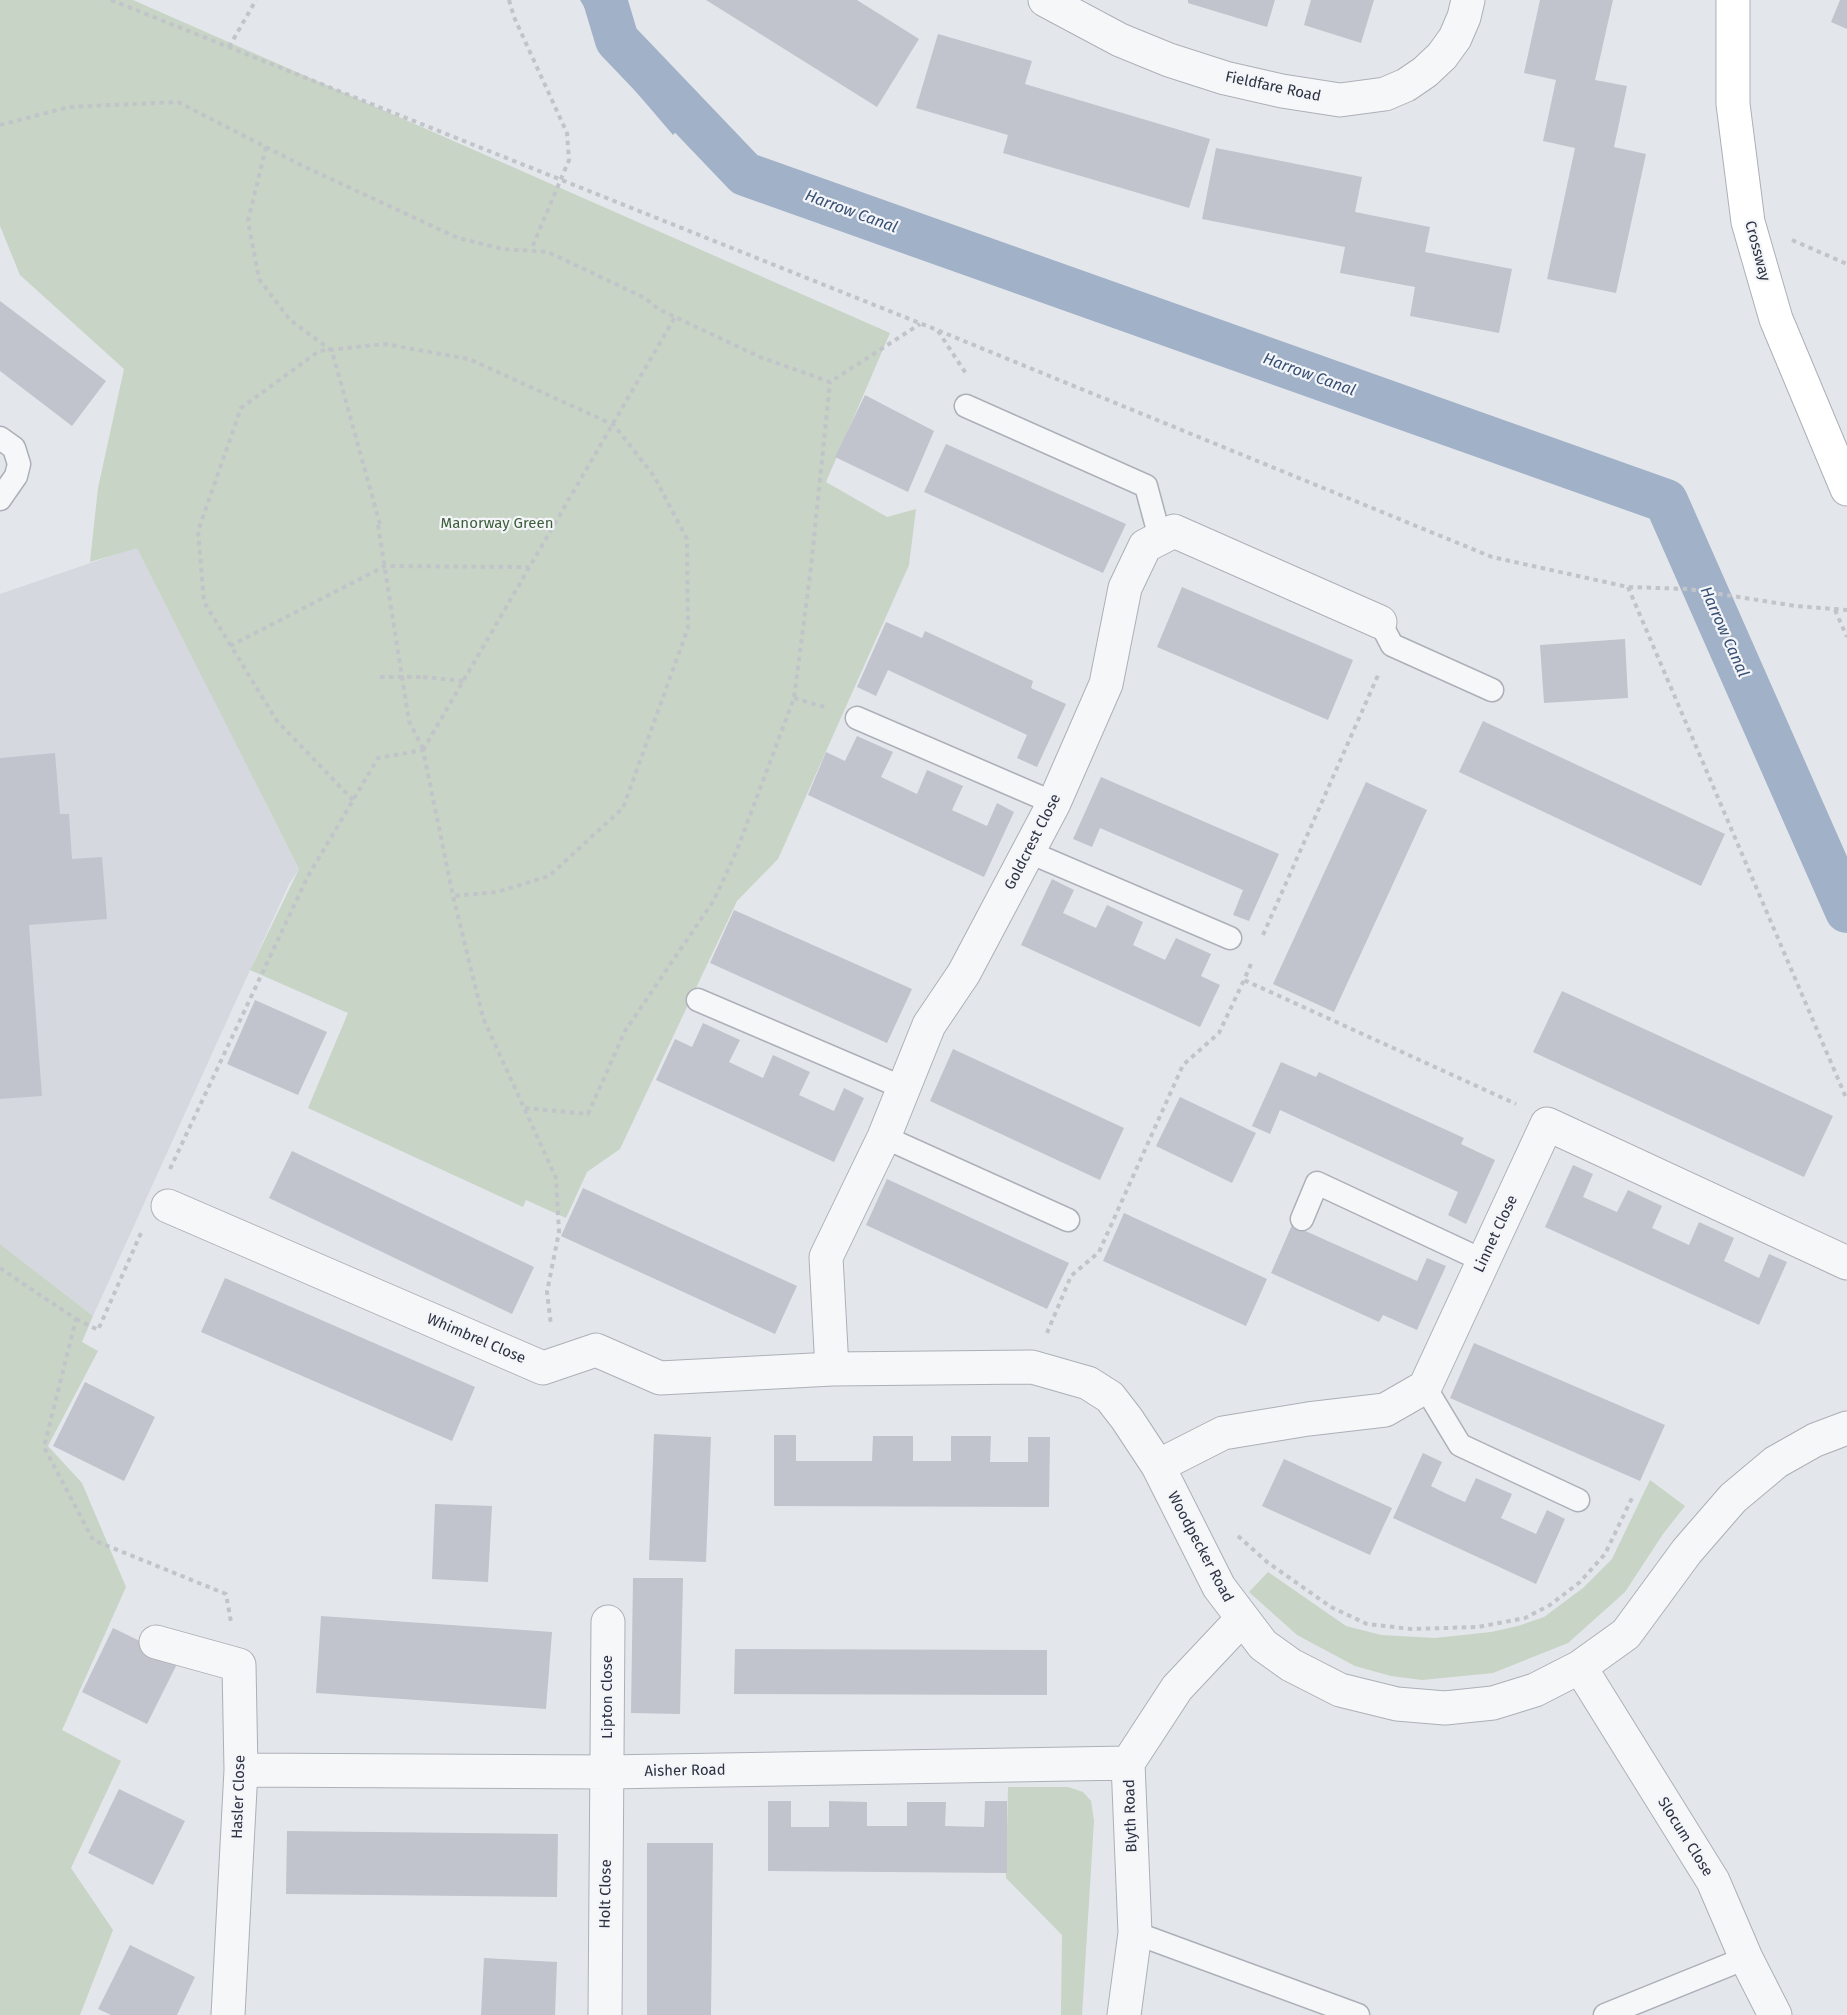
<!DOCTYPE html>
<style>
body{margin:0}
canvas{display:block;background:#e3e6ea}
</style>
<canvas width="1847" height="2015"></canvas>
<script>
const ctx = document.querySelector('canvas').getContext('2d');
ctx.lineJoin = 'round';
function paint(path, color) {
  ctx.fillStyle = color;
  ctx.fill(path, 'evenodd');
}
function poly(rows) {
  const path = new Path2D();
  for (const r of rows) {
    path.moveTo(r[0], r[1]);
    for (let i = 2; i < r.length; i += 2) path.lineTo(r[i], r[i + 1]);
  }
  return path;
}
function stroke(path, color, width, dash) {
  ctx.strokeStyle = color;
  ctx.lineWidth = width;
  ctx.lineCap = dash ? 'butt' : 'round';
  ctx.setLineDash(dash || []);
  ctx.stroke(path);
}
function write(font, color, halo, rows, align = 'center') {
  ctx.font = font + ' "Fira Sans",sans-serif';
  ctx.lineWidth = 4.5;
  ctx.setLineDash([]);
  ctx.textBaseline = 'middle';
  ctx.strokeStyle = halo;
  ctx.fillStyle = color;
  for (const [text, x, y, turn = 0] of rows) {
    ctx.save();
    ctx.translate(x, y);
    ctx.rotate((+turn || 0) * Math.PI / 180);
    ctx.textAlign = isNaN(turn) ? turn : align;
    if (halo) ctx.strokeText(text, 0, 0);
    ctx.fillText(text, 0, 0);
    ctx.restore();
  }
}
const built = poly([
 [137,547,299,869,289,884,93,1316,0,1244,0,594]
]);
const green = poly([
 [0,0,133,0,890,333,826,482,887,517,916,509,909,565,778,859,737,901,620,1149,587,1172,566,1218,526,1200,523,1207,308,1108,348,1013,250,970,299,869,137,548,90,562,98,488,124,369,20,275,0,226],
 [0,1244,93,1316,82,1342,98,1351,48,1446,82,1483,126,1587,62,1730,121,1761,71,1868,113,1930,80,2015,0,2015],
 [1650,1480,1685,1506,1663,1534,1625,1592,1568,1643,1493,1673,1422,1680,1391,1676,1355,1666,1297,1635,1249,1592,1268,1572,1346,1626,1381,1635,1435,1638,1491,1632,1518,1626,1544,1617,1583,1588,1612,1559],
 [1008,1787,1068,1787,1083,1792,1091,1801,1094,1821,1082,2015,1061,2015,1062,1935,1006,1878]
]);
const water = poly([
 [580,0,617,0,640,41,696,110,673,135,632,87]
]);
const canal = poly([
 [605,0,617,40,745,174,1666,501,1847,911]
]);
const building = poly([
 [706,0,857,0,919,39,877,107],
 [1188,0,1275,0,1267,27,1188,3],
 [1311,0,1374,0,1361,43,1304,25],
 [1540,0,1613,0,1595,80,1627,86,1614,147,1646,154,1616,293,1547,279,1575,148,1543,141,1556,80,1524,73],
 [1840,0,1847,0,1847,29,1831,22],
 [938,34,1032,61,1025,84,1210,139,1189,208,1003,153,1008,135,916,108],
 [1216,148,1362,177,1355,212,1430,227,1425,252,1512,269,1499,333,1410,316,1415,287,1340,273,1345,247,1202,219],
 [0,301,106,381,72,426,0,371],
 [865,395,934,431,908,492,835,457],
 [946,444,1126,524,1103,573,924,492],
 [1182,587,1353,660,1328,720,1157,647],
 [886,622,922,638,925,631,1033,681,1031,688,1066,704,1037,767,1017,758,1027,735,888,670,876,696,857,687],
 [1625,639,1628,698,1544,703,1540,645],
 [1483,721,1725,834,1701,886,1459,772],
 [857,736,893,752,881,777,917,794,927,770,963,786,952,810,987,826,997,803,1014,812,984,877,808,795,826,752,845,761],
 [55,753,60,814,69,814,72,859,102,857,107,919,29,925,42,1096,0,1099,0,758],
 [1101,777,1279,854,1249,921,1233,915,1243,890,1100,828,1092,847,1073,839],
 [1366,782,1427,810,1334,1012,1273,984],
 [1052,879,1074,890,1063,913,1096,928,1107,905,1143,922,1133,945,1165,960,1176,938,1211,954,1201,976,1220,985,1200,1027,1021,945],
 [734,910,912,989,887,1043,710,963],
 [1562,991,1833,1116,1804,1177,1533,1052],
 [255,1000,327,1032,298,1095,227,1064],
 [703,1023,740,1040,729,1062,763,1078,773,1055,810,1072,799,1095,834,1111,844,1088,864,1098,834,1162,656,1080,675,1039,692,1047],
 [953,1049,1124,1128,1100,1180,930,1101],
 [1281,1062,1316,1077,1319,1072,1464,1138,1461,1144,1495,1160,1466,1224,1448,1215,1458,1192,1280,1110,1270,1134,1252,1126],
 [1180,1097,1256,1133,1232,1183,1156,1146],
 [292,1151,534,1267,512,1314,269,1198],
 [1573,1165,1593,1174,1583,1197,1617,1212,1628,1190,1662,1206,1652,1228,1689,1245,1699,1222,1734,1238,1724,1261,1759,1278,1769,1254,1787,1262,1759,1325,1545,1227],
 [887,1179,1069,1263,1047,1309,866,1225],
 [583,1188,797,1286,775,1334,561,1236],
 [1124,1213,1267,1279,1246,1326,1103,1261],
 [1292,1225,1417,1281,1427,1258,1446,1266,1417,1330,1383,1315,1379,1322,1271,1273],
 [225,1278,475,1387,452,1441,201,1332],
 [1474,1343,1665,1425,1640,1481,1450,1398],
 [85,1382,155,1417,124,1481,53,1446],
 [654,1434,711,1437,706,1562,649,1560],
 [774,1435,796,1435,796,1461,872,1461,873,1436,913,1436,913,1461,951,1461,951,1436,991,1436,990,1462,1028,1462,1028,1437,1050,1437,1049,1507,774,1506],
 [1423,1453,1442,1462,1431,1486,1447,1494,1465,1502,1476,1478,1512,1494,1501,1518,1536,1534,1547,1510,1565,1519,1536,1584,1393,1518],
 [1284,1459,1392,1508,1370,1555,1262,1506],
 [435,1504,492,1506,488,1582,432,1579],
 [633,1578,683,1578,680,1714,631,1713],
 [321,1616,552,1632,546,1709,316,1693],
 [113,1628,179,1660,147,1724,82,1692],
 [735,1649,1047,1650,1047,1695,734,1694],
 [119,1789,185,1821,153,1885,88,1853],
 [768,1801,791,1801,791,1827,829,1827,829,1801,867,1802,867,1826,907,1826,907,1802,946,1802,945,1826,984,1827,985,1801,1007,1801,1007,1873,768,1871],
 [287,1831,558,1834,557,1897,286,1894],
 [647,1843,713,1843,711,2015,647,2015],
 [130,1945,195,1977,177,2015,111,2015,98,2009],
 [484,1958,557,1962,555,2015,481,2015]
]);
const path = poly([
 [111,0,937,330,1492,557,1628,587,1688,589,1796,606,1847,610],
 [509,0,514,17,567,133,569,160,531,250],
 [229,47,256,0],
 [0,125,69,107,178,102,303,166,458,238,503,249,548,252,645,298,658,309,760,357,830,382,920,324],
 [266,147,248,221,259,279,290,320,332,351,381,528],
 [1792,240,1847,264],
 [938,331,967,375],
 [378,525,409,721,423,749],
 [1628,587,1847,1100],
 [1835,610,1847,637],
 [230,646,385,566,529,567],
 [423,677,464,681],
 [794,698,828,708],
 [423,750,675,317],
 [353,800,277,721,204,602,198,531,241,408,319,351,385,344,469,359,614,425,654,476,687,539,688,628,623,808,549,876,497,892,453,896],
 [1263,935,1379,673],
 [1251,964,1244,980,1516,1104],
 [525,1108,588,1114,625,1031,714,900,737,850,794,698,811,567,830,382],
 [170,1169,307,878,378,758,423,750,453,896,483,1018,556,1178,559,1232,547,1292,551,1325],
 [0,1268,76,1319,44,1447,93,1540,226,1594,231,1622],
 [76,1319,98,1330,141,1233],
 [1047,1333,1071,1276,1099,1252,1183,1065,1219,1033,1244,980],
 [1238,1536,1267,1562,1331,1607,1367,1624,1411,1629,1478,1627,1525,1618,1550,1605,1580,1582,1605,1554,1632,1498]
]);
const lane = poly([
 [966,406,1146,486,1160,538],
 [0,438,14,448,19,464,16,476,0,499],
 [1380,622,1392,645,1492,690],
 [857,718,1054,803],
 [1029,852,1230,938],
 [698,1000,906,1089],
 [884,1137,1068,1220],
 [1302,1219,1317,1183,1484,1261],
 [1425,1387,1460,1445,1578,1500],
 [1135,1933,1358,2015],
 [1605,2015,1746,1958]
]);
const street = poly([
 [1045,0,1120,40,1169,60,1225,78,1282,91,1340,100,1385,94,1406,85,1425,72,1442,56,1455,38,1464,17,1468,0],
 [168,1206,543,1368,596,1350,660,1378,832,1369,1032,1367,1088,1383,1110,1397,1127,1419,1158,1466,1219,1587,1263,1645,1291,1665,1340,1690,1397,1704,1445,1708,1493,1703,1535,1690,1580,1667,1626,1634,1687,1551,1733,1498,1776,1462,1815,1440,1847,1428],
 [832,1369,826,1257,884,1137,929,1025,964,973,1054,803,1106,684,1125,588,1145,546,1174,531,1380,622],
 [1158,1466,1223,1433,1308,1419,1385,1410,1425,1387,1547,1124,1847,1263],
 [156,1642,239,1665,241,1770,228,2015],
 [1580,1667,1713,1881,1746,1958,1775,2015],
 [241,1770,607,1772,1128,1763],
 [605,2015,608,1622],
 [1124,2015,1135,1933,1128,1763,1177,1688,1241,1620]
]);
const secondary = poly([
 [1733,0,1733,104,1748,222,1776,319,1847,489]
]);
const pathBridge = poly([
 [380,677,423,677]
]);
const streetNames = [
 ["Fieldfare Road",1273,87,12],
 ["Crossway",1757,251,75],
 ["Goldcrest Close",1033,842,-63],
 ["Linnet Close",1496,1234,-65],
 ["Whimbrel Close",476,1339,23],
 ["Woodpecker Road",1200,1547,62],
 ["Lipton Close",608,1697,-90],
 ["Aisher Road",685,1771,-1],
 ["Hasler Close",239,1797,-88],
 ["Blyth Road",1131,1816,-92],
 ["Slocum Close",1685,1837,58],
 ["Holt Close",606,1894,-89]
];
const parkNames = [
 ["Manorway Green",497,524]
];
const waterNames = [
 ["Harrow Canal",851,212,20],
 ["Harrow Canal",1309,375,20],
 ["Harrow Canal",1724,632,66]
];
paint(built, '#d5d8df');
paint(green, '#c8d4c5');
paint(water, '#a0b1c8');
stroke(canal, '#a0b1c8', 44);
paint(building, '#c1c4cd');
stroke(lane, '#acb0b8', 25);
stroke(street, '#acb0b8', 35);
stroke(secondary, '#acb0b8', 35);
stroke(path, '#c1c4c9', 4, [4.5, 4.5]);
stroke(lane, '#f6f7f9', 22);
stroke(street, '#f6f7f9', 33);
stroke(secondary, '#fff', 33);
stroke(pathBridge, '#c1c4c9', 4, [4.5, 4.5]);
write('15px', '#2c3242', '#f3f5f8', streetNames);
write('15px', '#3e5d3a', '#f3f5f8', parkNames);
write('italic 16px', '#384f74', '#f3f5f8', waterNames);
</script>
